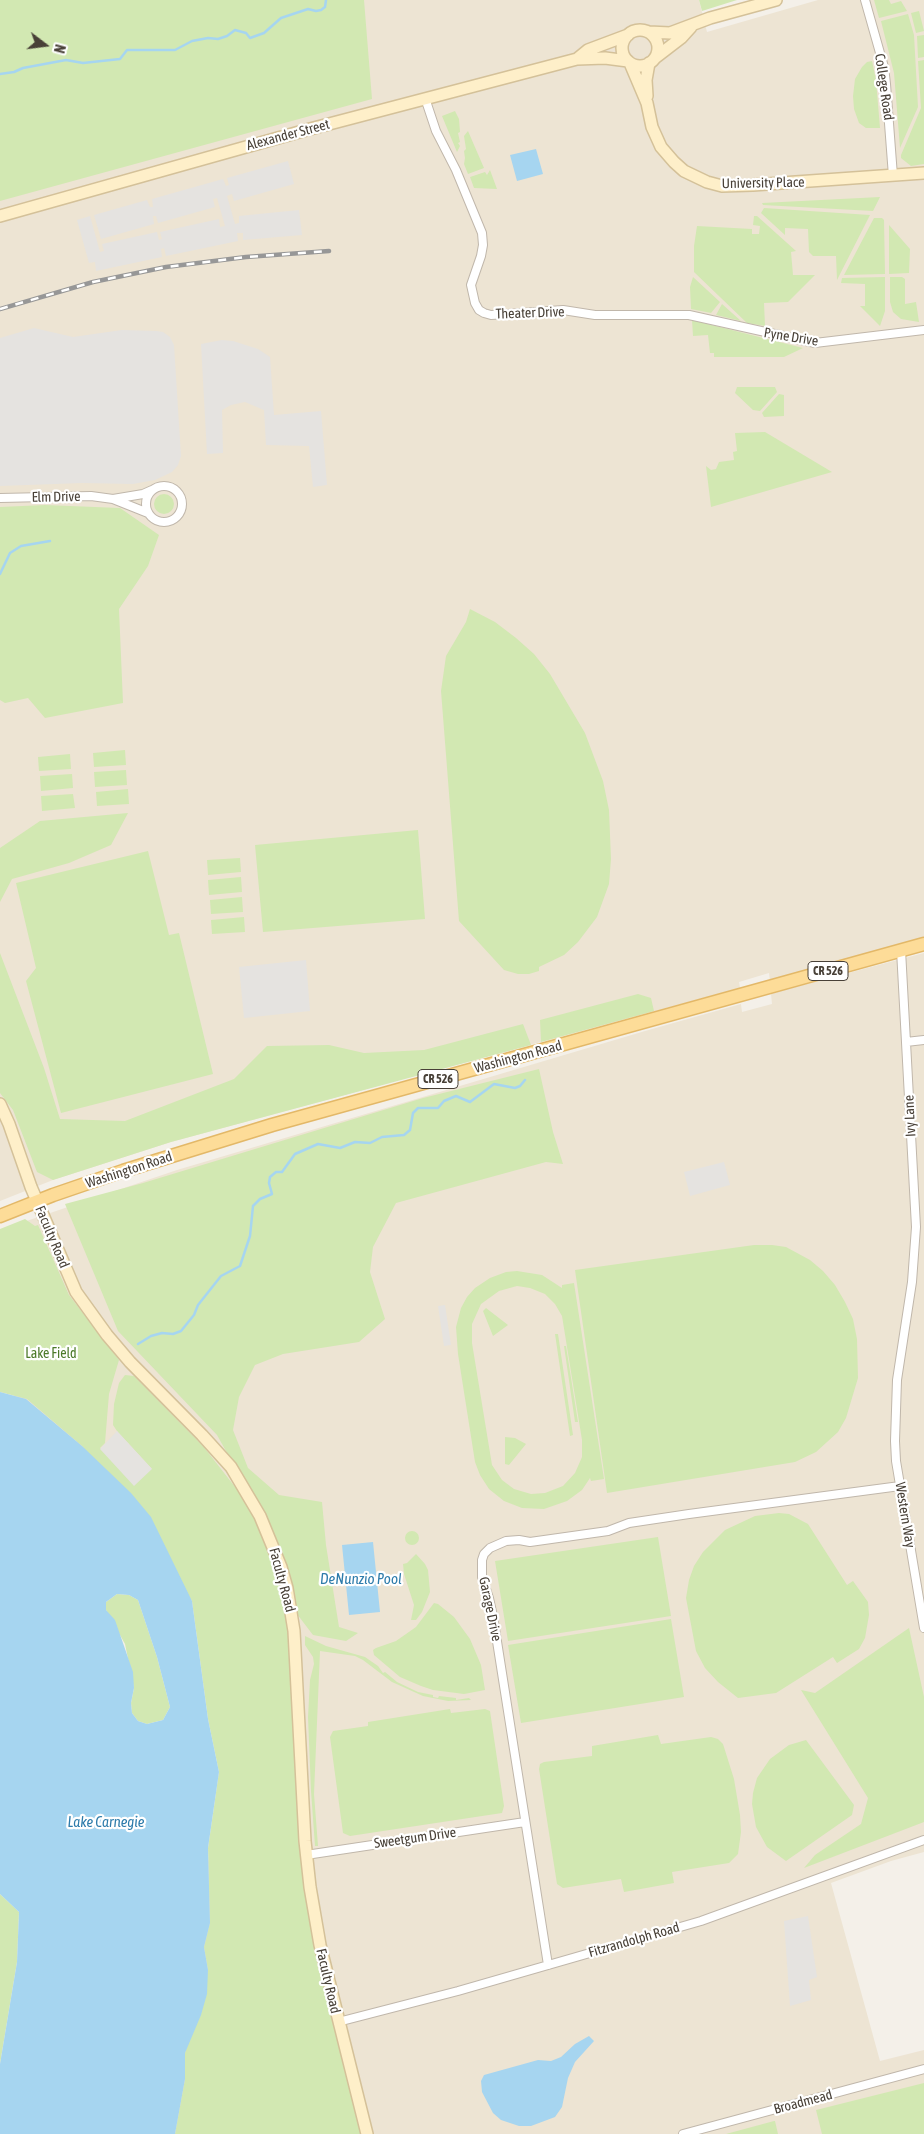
<!DOCTYPE html>
<style>
body{margin:0}
#map{position:relative;width:924px;height:2134px;overflow:hidden;background:#f4f0e9;font-family:"Asap Condensed",sans-serif}
canvas{display:block}
.north{position:absolute;left:20px;top:20px;width:50px;height:50px;-webkit-text-stroke:4px #fff;paint-order:stroke;rotate:105deg;font-size:14px;font-weight:700;line-height:20px;text-align:center;color:#484037}
.north::after{content:'';display:block;margin:auto;width:18px;height:22px;background:#484037;clip-path:polygon(50% 0,100% 100%,50% 72%,0 100%)}
</style>
<div id="map">
<canvas width="924" height="2134"></canvas>
<div class="north">N</div>
</div>
<script>
const ctx = document.querySelector('canvas').getContext('2d');
ctx.lineJoin = 'round';
function paint(path, color) {
  ctx.fillStyle = color;
  ctx.fill(path, 'evenodd');
}
function poly(rows) {
  const path = new Path2D();
  for (const r of rows) {
    if (r.length === 3) {
      path.moveTo(r[0] + r[2], r[1]);
      path.arc(r[0], r[1], r[2], 0, 2 * Math.PI);
      continue;
    }
    path.moveTo(r[0], r[1]);
    for (let i = 2; i < r.length; i += 2) path.lineTo(r[i], r[i + 1]);
  }
  return path;
}
function stroke(path, color, width, dash) {
  ctx.strokeStyle = color;
  ctx.lineWidth = width;
  ctx.lineCap = dash ? 'butt' : 'round';
  ctx.setLineDash(dash || []);
  ctx.stroke(path);
}
function write(font, color, halo, rows, align = 'center') {
  ctx.font = font + ' "Asap Condensed",sans-serif';
  ctx.lineWidth = 4.5;
  ctx.setLineDash([]);
  ctx.textBaseline = 'middle';
  ctx.strokeStyle = halo;
  ctx.fillStyle = color;
  for (const [text, x, y, turn = 0] of rows) {
    ctx.save();
    ctx.translate(x, y);
    ctx.rotate((+turn || 0) * Math.PI / 180);
    ctx.textAlign = isNaN(turn) ? turn : align;
    if (halo) ctx.strokeText(text, 0, 0);
    ctx.fillText(text, 0, 0);
    ctx.restore();
  }
}
const education = poly([
 [0,0,699,0,707,32,818,0,924,0,924,939,770,982,769,973,739,982,740,988,171,1142,53,1180,0,1201],
 [924,953,924,1852,891,1861,831,1883,880,2061,924,2050,924,2134,175,2134,219,1772,192,1601,12,1394,0,1392,0,1230,177,1170,645,1031,741,1004,742,1012,772,1004,771,994,784,990]
]);
const green = poly([
 [0,0,364,0,372,99,0,201],
 [699,0,737,0,702,11],
 [874,0,889,0,891,4,901,1,907,11,879,18],
 [919,11,924,31,916,33,911,13],
 [908,14,914,35,918,107,900,148,894,73,881,21],
 [924,35,924,57,918,58,917,36],
 [924,60,924,164,911,166,901,158,901,155,921,108,918,61],
 [872,61,876,80,880,128,866,128,859,123,854,109,853,96,855,79,862,67,867,62],
 [455,111,459,119,460,132,458,133,460,142,458,143,460,146,457,152,442,116],
 [468,131,484,168,468,174,464,164,465,158,464,151,466,149,464,136],
 [490,170,497,189,474,188,470,177,485,172,487,175],
 [880,197,873,211,763,205,762,203],
 [764,208,870,215,837,280,836,256,813,256,809,252,808,229,785,228,785,235,761,213],
 [754,216,757,216,796,251,791,252,793,275,815,275,788,302,764,303,765,326,747,323,694,272,694,246,697,226,752,229,752,234,759,234,760,226,753,225],
 [874,218,882,218,884,220,885,274,844,275],
 [889,225,910,249,909,273,889,274],
 [693,277,720,302,711,313,691,309,690,287],
 [885,277,885,311,880,326,860,306,865,306,865,284,841,283,842,278],
 [890,277,902,277,905,279,905,304,916,302,919,322,901,319,893,312,890,302],
 [722,304,741,321,716,315],
 [692,320,803,348,784,357,714,357,714,353,710,353,708,335,693,336],
 [737,387,775,387,777,392,760,411,753,410,735,393],
 [779,394,784,395,784,416,764,417,762,413],
 [765,432,832,472,711,507,706,466,711,470,716,469,719,462,734,460,733,452,737,451,735,433],
 [164,504,10],
 [45,505,120,508,159,535,148,566,119,609,123,703,45,718,28,698,5,703,0,700,0,507],
 [470,609,495,622,516,638,534,654,550,674,585,733,603,781,609,810,611,859,609,884,597,917,578,942,564,955,539,967,539,971,529,974,518,974,504,970,459,921,441,691,446,656,466,622],
 [125,750,126,765,94,767,93,753],
 [70,754,71,769,39,771,38,757],
 [126,770,127,785,95,787,94,772],
 [72,774,73,788,41,791,40,776],
 [128,789,129,804,97,806,96,792],
 [73,794,75,808,42,811,41,796],
 [128,813,111,845,69,863,12,879,0,902,0,848,40,821],
 [418,830,425,919,263,932,255,845],
 [148,851,169,935,179,933,213,1074,61,1113,26,981,36,968,16,883],
 [240,858,241,872,208,875,207,860],
 [241,877,242,892,209,895,208,880],
 [242,897,243,912,211,914,210,900],
 [244,917,245,932,212,934,211,920],
 [0,953,44,1068,60,1119,125,1121,234,1079,267,1046,329,1045,364,1053,424,1050,523,1024,531,1045,171,1142,53,1180,37,1172,13,1110,0,1093],
 [638,994,651,998,654,1011,541,1042,540,1020],
 [539,1069,553,1132,563,1164,546,1162,396,1203,373,1247,370,1272,385,1319,359,1342,283,1354,255,1365,239,1397,233,1430,248,1468,279,1495,322,1502,326,1545,339,1627,358,1633,346,1641,313,1635,297,1614,279,1546,217,1435,118,1331,65,1204,143,1183,423,1098],
 [25,1219,35,1226,38,1225,69,1295,119,1360,109,1394,105,1443,100,1448,152,1469,117,1431,113,1425,114,1404,119,1383,125,1375,134,1376,203,1446,246,1501,260,1527,281,1580,287,1611,290,1654,297,1810,307,1898,315,1945,362,2134,175,2134,185,2079,185,2053,208,1970,204,1947,210,1923,208,1848,219,1772,208,1719,192,1601,182,1584,82,1446,27,1399,0,1392,0,1229],
 [754,1245,772,1245,786,1247,810,1260,823,1271,835,1285,845,1302,853,1319,857,1339,858,1378,846,1418,838,1432,816,1452,795,1462,607,1493,575,1270],
 [517,1271,542,1275,562,1288,562,1285,574,1283,604,1479,591,1481,590,1478,582,1490,567,1501,544,1509,522,1508,504,1501,489,1489,480,1475,475,1462,458,1354,456,1327,461,1308,467,1297,475,1288,490,1278,506,1272],
 [517,1286,530,1288,545,1294,555,1304,562,1316,582,1440,582,1457,575,1473,563,1486,545,1493,531,1494,514,1489,502,1480,492,1465,472,1343,472,1324,481,1304,499,1291],
 [486,1308,508,1325,493,1336,483,1311],
 [555,1334,558,1334,573,1435,570,1436],
 [564,1346,566,1346,578,1422,575,1422],
 [505,1437,515,1438,526,1444,509,1465,505,1464],
 [779,1513,789,1514,808,1524,847,1585,853,1581,868,1602,869,1615,865,1638,859,1649,837,1663,833,1657,776,1693,738,1698,718,1682,705,1668,696,1651,686,1598,689,1580,694,1566,703,1552,725,1530,755,1516],
 [412,1538,7],
 [658,1537,671,1616,508,1641,495,1561],
 [416,1554,425,1564,428,1570,430,1592,422,1612,416,1620,411,1620,414,1605,404,1574,403,1564,407,1563],
 [117,1594,129,1595,138,1600,157,1657,170,1707,163,1720,147,1724,138,1721,132,1713,131,1703,134,1688,125,1644,106,1610,106,1602],
 [434,1603,438,1604,454,1617,470,1639,481,1665,485,1690,464,1694,433,1690,421,1686,400,1677,374,1655,373,1650,376,1648,396,1641,416,1627],
 [671,1619,684,1697,521,1723,508,1645],
 [909,1628,924,1697,924,1822,804,1868,815,1855,861,1824,868,1798,801,1690,815,1693],
 [305,1636,326,1646,365,1657,378,1666,383,1673,385,1672,397,1682,418,1692,433,1695,433,1697,438,1698,439,1696,456,1698,456,1700,469,1698,471,1700,448,1701,423,1696,392,1682,363,1660,355,1656,320,1651,314,1794,318,1846,315,1846,311,1791,308,1717,310,1680,314,1664,313,1657,305,1645],
 [450,1709,451,1713,485,1709,490,1711,504,1806,502,1813,350,1836,343,1833,330,1737,333,1731,368,1726,368,1722],
 [658,1735,661,1744,711,1737,718,1739,723,1744,734,1779,740,1815,741,1832,738,1854,729,1863,672,1872,674,1883,624,1892,621,1879,563,1888,557,1884,539,1769,540,1764,544,1762,592,1756,592,1746],
 [806,1740,854,1805,852,1815,786,1861,767,1847,756,1827,752,1804,753,1793,757,1778,770,1759,789,1745],
 [0,1894,19,1912,17,1962,0,2064],
 [924,2083,924,2134,822,2134,816,2110],
 [775,2121,778,2134,726,2134,774,2121]
]);
const parking = poly([
 [288,161,294,184,234,201,232,194,227,196,235,224,239,223,239,216,299,210,302,235,243,240,243,233,237,233,238,241,166,256,164,248,161,249,162,257,96,271,95,262,89,263,77,220,90,216,100,252,104,251,102,244,157,232,159,240,162,239,160,232,219,219,220,227,225,226,217,198,213,199,215,207,158,223,156,216,153,216,154,224,101,239,94,215,147,200,150,207,153,207,152,199,223,179,226,186,229,185,227,178],
 [34,328,73,337,122,330,157,331,163,332,170,337,174,345,181,456,178,465,172,472,155,480,133,484,82,483,0,486,0,338],
 [222,340,233,341,258,349,270,357,274,415,321,411,327,485,313,487,309,446,266,445,264,410,245,402,231,405,222,410,223,453,207,454,201,344],
 [306,960,310,1011,244,1018,239,967],
 [724,1162,730,1185,690,1196,684,1172],
 [445,1305,451,1345,444,1346,438,1306],
 [117,1431,152,1469,134,1486,100,1449],
 [808,1916,817,1977,809,1980,811,2000,790,2006,784,1921]
]);
const water = poly([
 [536,149,543,174,517,181,510,155],
 [0,1392,26,1399,82,1446,131,1493,151,1517,192,1601,208,1719,219,1772,208,1848,210,1923,204,1947,208,1970,207,1994,201,2015,185,2053,185,2079,175,2134,0,2134,0,2064,17,1962,19,1912,0,1894],
 [117,1594,129,1595,138,1600,157,1657,170,1707,163,1720,147,1724,138,1721,132,1713,131,1703,134,1688,133,1672,115,1620,106,1610,106,1602],
 [373,1542,380,1612,349,1615,342,1545],
 [589,2036,594,2041,575,2062,568,2078,562,2107,555,2117,531,2126,519,2126,501,2120,493,2113,482,2092,481,2081,484,2075,538,2060,551,2061,561,2057,575,2044]
]);
const stream = poly([
 [0,74,14,72,23,68,66,60,83,63,120,59,127,50,175,50,192,41,208,38,218,39,227,36,235,30,246,33,250,38,264,33,281,18,308,9,316,11,321,10,325,7,326,0],
 [0,574,10,553,21,546,50,541],
 [138,1344,151,1336,162,1333,173,1334,181,1331,194,1315,198,1305,221,1276,240,1266,250,1236,253,1206,260,1199,272,1194,269,1183,270,1177,276,1172,282,1172,295,1154,318,1144,340,1148,355,1142,370,1143,382,1137,404,1135,410,1130,413,1113,418,1108,438,1108,444,1101,456,1096,470,1102,494,1084,515,1088,520,1086,525,1080]
]);
const street = poly([
 [865,0,884,67,886,84,893,176],
 [425,98,436,131,456,170,482,233,483,245,481,256,471,285,475,303,479,310,484,313,491,315,508,314,563,310,595,315,689,315,815,343,924,330],
 [164,504,18],
 [0,498,91,496,113,499,148,513],
 [113,499,143,494,152,490],
 [901,950,916,1227,912,1282,897,1380,895,1441,896,1461,924,1628],
 [906,1042,924,1040],
 [306,1855,525,1822],
 [548,1965,493,1616,489,1598,482,1577,482,1560,484,1554,490,1548,506,1541,519,1540,530,1542,608,1531,629,1523,689,1514,900,1486],
 [338,2022,458,1991,701,1921,924,1840],
 [683,2134,924,2069]
]);
const secondary = poly([
 [640,48,18],
 [649,32,670,33,710,18,776,0],
 [655,58,681,38,691,27],
 [577,59,588,50,628,35],
 [630,63,647,103,652,127,661,147,674,162,684,171,707,182,722,186,753,185,924,173],
 [647,96,646,80,649,63],
 [0,216,310,129,577,59,605,58,628,61],
 [0,1104,9,1124,31,1187,76,1292,107,1335,130,1362,202,1435,231,1467,260,1516,281,1567,287,1588,294,1631,305,1841,310,1887,320,1945,367,2134]
]);
const primary = poly([
 [0,1216,53,1195,123,1171,272,1125,924,944]
]);
const rail = poly([
 [0,309,93,282,166,267,246,257,329,251]
]);
const shields = [
 [828,971,40],
 [438,1079,40]
];
const shieldNames = [
 ["CR 526",828,971],
 ["CR 526",438,1079]
];
const streetNames = [
 ["College Road",884,87,82],
 ["Alexander Street",288,135,-15],
 ["University Place",763,183,-1],
 ["Theater Drive",530,313,-2],
 ["Pyne Drive",791,337,9],
 ["Elm Drive",56,497,-1],
 ["Washington Road",518,1057,-15],
 ["Ivy Lane",910,1116,-93],
 ["Washington Road",129,1170,-18],
 ["Faculty Road",52,1237,67],
 ["Western Way",905,1515,81],
 ["Faculty Road",282,1580,75],
 ["Garage Drive",490,1609,78],
 ["Sweetgum Drive",415,1838,-8],
 ["Fitzrandolph Road",634,1940,-16],
 ["Faculty Road",328,1981,77],
 ["Broadmead",803,2102,-15]
];
const parkNames = [
 ["Lake Field",51,1354]
];
const waterNames = [
 ["DeNunzio Pool",361,1579],
 ["Lake Carnegie",106,1822]
];
paint(education, '#ede4d3');
paint(green, '#d2e8b2');
paint(parking, '#e5e3e0');
paint(water, '#a6d5f0');
stroke(stream, '#a6d5f0', 2.5);
stroke(street, '#c0b7ab', 10);
stroke(secondary, '#d4c199', 14);
stroke(primary, '#e3b868', 15);
stroke(street, '#fff', 8);
stroke(secondary, '#feefc9', 11);
stroke(primary, '#fddc98', 12);
stroke(rail, '#979797', 4.5);
stroke(rail, '#fff', 2.5, [8]);
for (const [x, y, w] of shields) {
  const box = new Path2D();
  box.roundRect(x - w / 2, y - 9.5, w, 19, 4);
  ctx.fillStyle = '#fff';
  ctx.fill(box);
  stroke(box, '#484037', 1);
}
write('bold 12px', '#484037', null, shieldNames);
write('14px', '#484037', '#fff', streetNames);
write('14px', '#4c7a2a', '#fff', parkNames);
write('italic 15px', '#2e7cab', '#fff', waterNames);
</script>
